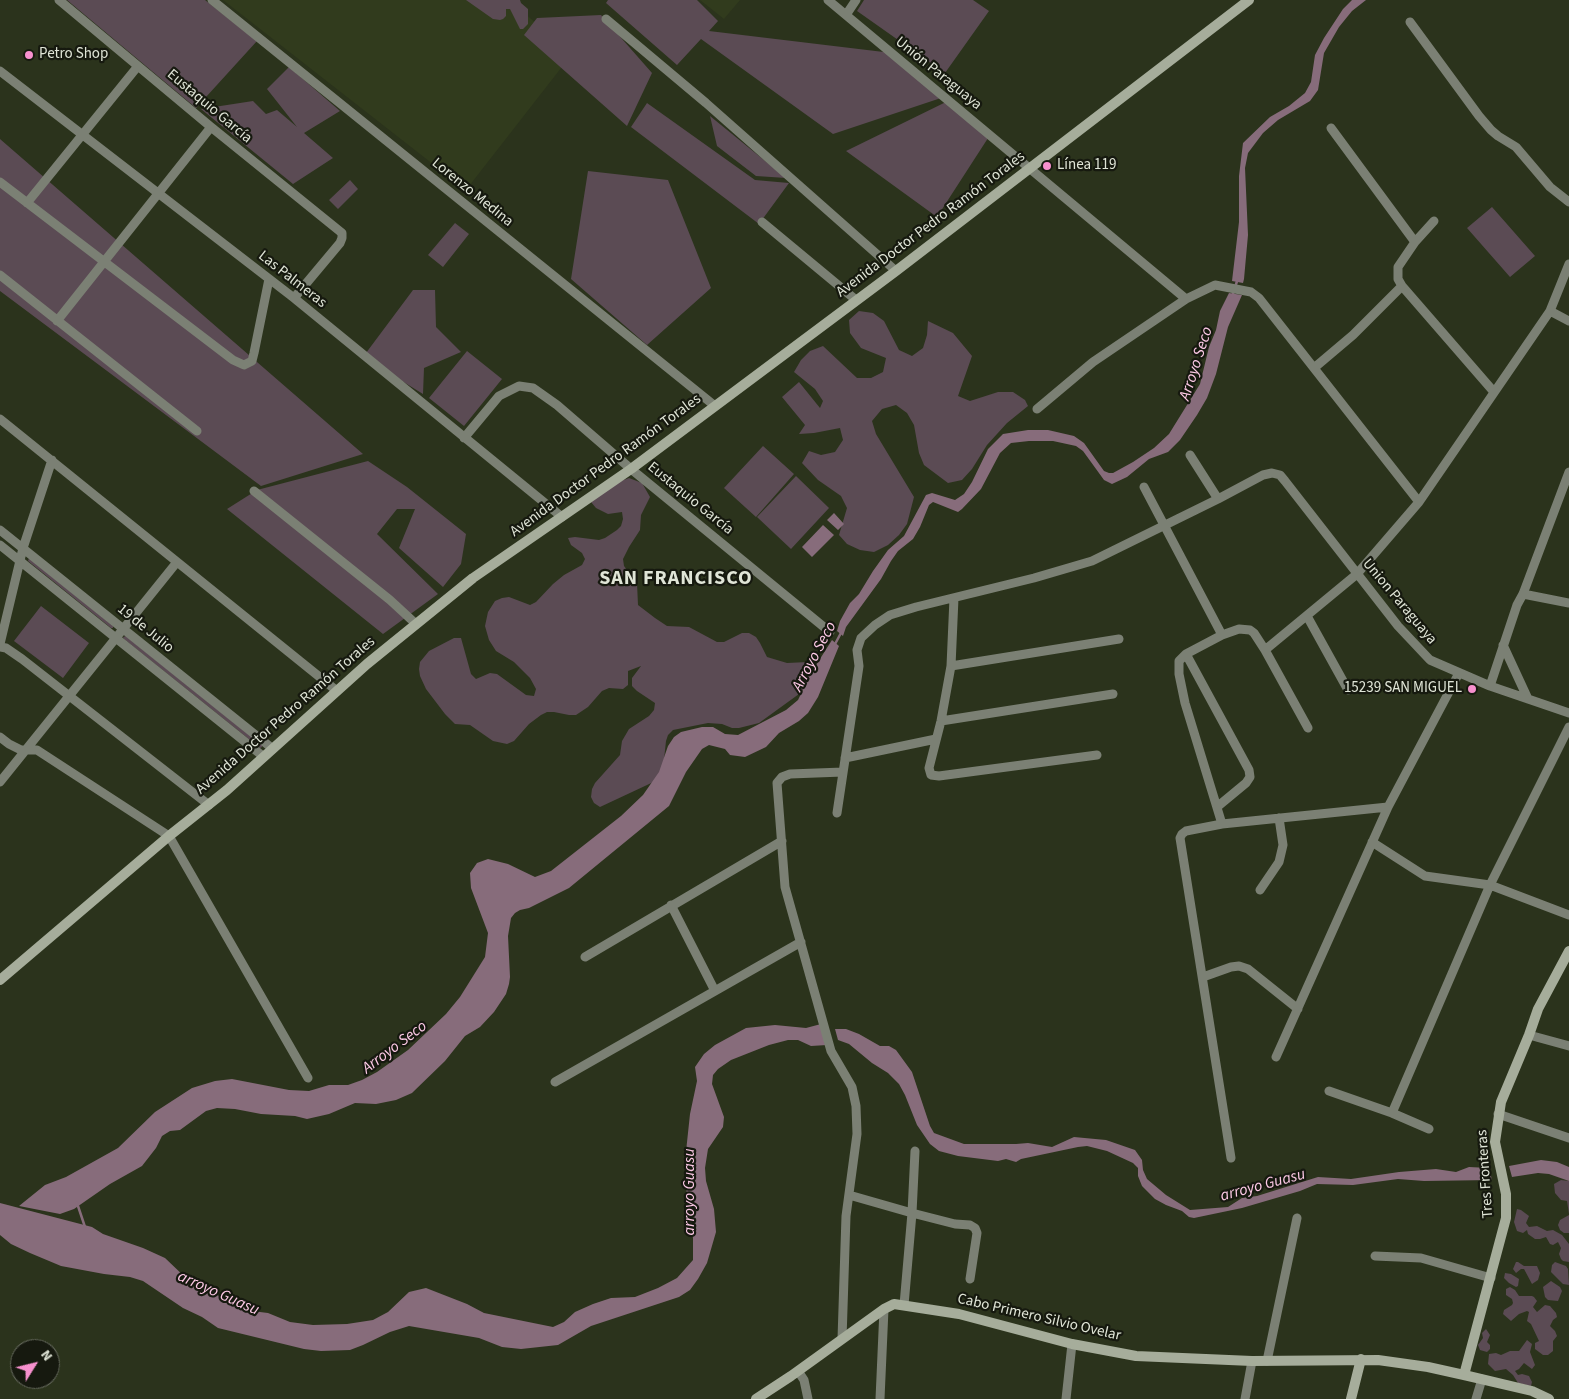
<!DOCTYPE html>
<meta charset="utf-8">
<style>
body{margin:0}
#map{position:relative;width:1569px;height:1399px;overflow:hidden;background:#2b331c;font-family:"Source Sans 3",sans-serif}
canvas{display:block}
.north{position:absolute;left:10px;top:1339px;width:50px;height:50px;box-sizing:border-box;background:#16190f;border:1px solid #676b5f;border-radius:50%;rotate:54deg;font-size:14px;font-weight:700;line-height:20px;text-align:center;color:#e0e5d7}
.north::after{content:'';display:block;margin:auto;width:18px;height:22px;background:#f790ce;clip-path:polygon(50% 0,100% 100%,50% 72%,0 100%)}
</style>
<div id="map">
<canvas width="1569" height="1399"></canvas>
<div class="north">N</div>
</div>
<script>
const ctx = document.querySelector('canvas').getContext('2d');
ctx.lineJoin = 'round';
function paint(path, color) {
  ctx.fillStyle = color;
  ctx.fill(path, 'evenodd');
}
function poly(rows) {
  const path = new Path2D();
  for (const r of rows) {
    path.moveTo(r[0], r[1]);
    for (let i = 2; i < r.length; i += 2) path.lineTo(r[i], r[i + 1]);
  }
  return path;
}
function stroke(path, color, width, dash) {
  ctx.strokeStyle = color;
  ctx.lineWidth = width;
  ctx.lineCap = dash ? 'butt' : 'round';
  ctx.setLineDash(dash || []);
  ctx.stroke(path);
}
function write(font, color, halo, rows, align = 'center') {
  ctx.font = font + ' "Source Sans 3",sans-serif';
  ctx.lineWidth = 4.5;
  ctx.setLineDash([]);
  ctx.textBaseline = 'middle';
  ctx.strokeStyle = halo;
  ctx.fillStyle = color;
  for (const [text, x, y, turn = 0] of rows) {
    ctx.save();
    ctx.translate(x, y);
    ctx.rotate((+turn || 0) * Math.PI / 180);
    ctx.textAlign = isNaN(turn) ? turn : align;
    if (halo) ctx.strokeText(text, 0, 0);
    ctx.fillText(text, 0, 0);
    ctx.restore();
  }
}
const built = poly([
 [223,0,509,0,572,54,466,190],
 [700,0,740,0,724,19]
]);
const green = poly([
 [67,0,205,0,257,41,196,108],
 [466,0,520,0,521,3,528,9,528,24,523,29,520,29,510,9,506,9,506,16,503,19,500,20,493,19],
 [608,0,697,0,718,21,709,31,892,53,944,97,833,134,701,39,677,65,606,3],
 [864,0,973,0,989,11,945,73,857,11],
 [601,15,652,73,627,126,524,35,537,18],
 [289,67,340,111,304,133,333,158,293,184,201,109,253,101,266,114,277,110,297,127,267,89],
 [948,101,990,135,937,217,846,151],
 [647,103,755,180,789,183,759,224,631,127],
 [710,116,786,178,756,176,717,146],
 [0,139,363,454,261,486,0,291],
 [588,171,668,180,711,288,647,345,571,279],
 [350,180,358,189,338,209,329,200],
 [1492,207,1535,256,1510,277,1467,228],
 [455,223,469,234,443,267,428,255],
 [413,290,435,290,436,327,461,352,424,368,423,394,363,357],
 [859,311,873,313,884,321,899,350,912,356,923,348,927,335,928,321,953,333,972,356,958,396,970,401,998,392,1013,392,1025,400,1028,406,1007,423,987,445,972,469,962,480,948,483,924,465,919,453,914,425,907,413,896,405,882,409,872,421,876,434,914,497,907,524,899,535,888,545,874,552,860,550,847,544,839,535,847,508,841,496,818,480,802,463,809,451,821,455,835,452,843,440,840,428,814,433,799,434,805,425,782,397,799,382,820,408,823,401,815,389,794,372,801,360,810,351,823,346,857,378,871,378,883,372,886,358,861,348,850,333,849,320],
 [467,351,502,379,464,426,429,398],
 [763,446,794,474,756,517,724,488],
 [368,461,407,487,466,534,461,564,443,587,399,548,415,509,397,509,377,534,438,594,383,634,227,509,257,490],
 [796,476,829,508,791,549,757,517],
 [629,478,642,483,650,497,641,515,640,530,629,547,623,559,624,566,637,583,638,605,655,618,667,626,689,627,717,642,724,642,742,633,749,633,756,637,760,643,767,657,787,663,808,662,821,669,799,694,759,723,739,728,732,728,722,724,708,723,673,730,668,735,666,741,662,778,600,807,594,803,591,797,592,789,595,783,620,755,622,741,629,729,649,716,654,710,655,703,637,691,632,686,632,678,641,666,628,671,628,685,623,689,609,688,602,691,588,707,576,715,569,715,554,712,547,712,541,715,529,724,514,741,507,744,493,741,470,725,455,724,445,714,426,689,420,676,419,669,420,662,429,651,454,638,461,638,471,674,476,679,490,673,497,674,526,695,534,696,536,689,530,678,514,662,496,651,489,640,485,626,488,612,495,601,502,598,509,597,530,605,536,602,553,584,564,575,582,565,585,559,582,553,571,545,568,538,575,537,599,540,605,538,617,530,621,526,623,519,622,512,608,514,596,508,591,502,602,488],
 [29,558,113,626,113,628,111,628,28,561],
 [41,606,89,643,63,678,14,641],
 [126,636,262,745,262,747,260,748,124,639,123,637],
 [1561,1180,1569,1181,1569,1214,1567,1201,1561,1200,1555,1193,1554,1184],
 [1517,1209,1521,1210,1529,1216,1526,1223,1529,1227,1537,1226,1547,1231,1553,1230,1562,1235,1569,1244,1569,1262,1563,1261,1561,1259,1559,1254,1561,1248,1558,1242,1553,1245,1550,1244,1546,1237,1540,1239,1535,1239,1528,1234,1527,1230,1523,1233,1517,1231,1514,1222],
 [1569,1215,1569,1233,1564,1233,1560,1230,1558,1225,1560,1220],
 [1516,1262,1518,1262,1524,1266,1537,1266,1540,1273,1538,1280,1532,1284,1524,1269,1521,1269,1516,1273,1513,1269],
 [1555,1262,1566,1266,1568,1269,1569,1285,1563,1284,1551,1272,1552,1265],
 [1505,1273,1511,1274,1519,1279,1518,1286,1516,1287,1509,1283,1504,1278],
 [1551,1281,1560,1287,1562,1291,1558,1301,1548,1300,1545,1297,1543,1287],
 [1510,1287,1515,1290,1519,1296,1532,1296,1534,1297,1537,1301,1533,1307,1537,1312,1545,1305,1550,1306,1556,1313,1557,1317,1553,1320,1550,1326,1555,1331,1557,1336,1553,1341,1553,1351,1548,1355,1543,1355,1535,1349,1535,1343,1539,1341,1531,1324,1527,1321,1529,1312,1527,1311,1519,1314,1511,1321,1503,1314,1504,1310,1512,1305,1513,1303,1512,1299,1506,1295,1506,1289],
 [1486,1329,1490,1335,1487,1342,1490,1345,1490,1349,1487,1352,1480,1350,1478,1345,1483,1338,1482,1333],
 [1527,1340,1532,1344,1530,1352,1535,1365,1532,1369,1524,1363,1519,1369,1515,1371,1518,1375,1522,1374,1529,1376,1532,1382,1531,1386,1518,1383,1513,1375,1506,1369,1495,1371,1488,1364,1489,1354,1496,1353,1501,1355,1510,1351,1519,1351]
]);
const water = poly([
 [1352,0,1366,0,1352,11,1339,27,1324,53,1318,90,1310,101,1278,120,1263,133,1248,153,1245,168,1248,235,1244,279,1243,283,1232,281,1239,222,1239,176,1243,143,1270,117,1289,106,1305,93,1311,82,1315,55,1324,38,1343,9],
 [1229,293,1242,295,1228,327,1216,374,1207,398,1197,415,1180,440,1168,452,1149,459,1127,477,1112,484,1104,480,1083,451,1076,446,1053,441,1029,441,1011,443,1000,453,981,489,962,509,958,512,933,502,929,505,920,527,913,539,898,551,891,561,881,579,846,627,843,636,837,631,840,621,850,603,859,594,873,571,888,550,904,536,926,495,932,493,955,500,964,494,972,482,988,449,1003,434,1028,430,1048,430,1074,436,1084,443,1104,471,1109,473,1113,473,1133,462,1154,448,1169,434,1200,384,1209,347,1216,330,1220,311],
 [834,513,844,524,838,530,827,520],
 [823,525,834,535,812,557,802,547],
 [832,640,839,646,818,697,808,713,799,721,779,733,766,747,745,757,730,755,725,749,709,745,702,749,686,772,669,806,569,888,529,908,520,910,515,913,511,918,508,936,510,977,509,984,506,994,494,1012,480,1027,465,1036,445,1061,412,1093,396,1100,376,1104,355,1103,329,1114,307,1119,295,1116,261,1114,235,1109,217,1108,206,1111,180,1130,170,1131,162,1136,156,1148,142,1166,110,1184,74,1209,60,1214,19,1206,45,1185,66,1177,118,1148,155,1112,192,1088,215,1081,232,1079,289,1090,309,1091,329,1085,348,1085,362,1080,377,1072,408,1050,446,1014,460,997,485,957,488,933,471,888,470,873,477,863,488,859,508,864,535,877,551,871,621,816,643,795,659,772,668,746,674,737,681,732,702,727,713,727,725,734,738,735,786,710,798,700,811,673],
 [821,1024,827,1045,811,1046,798,1040,788,1040,769,1045,731,1060,718,1069,713,1075,712,1084,724,1117,723,1127,708,1149,705,1168,706,1181,714,1209,716,1232,707,1263,698,1279,690,1290,679,1297,591,1326,558,1345,521,1349,502,1347,479,1338,409,1326,390,1332,363,1345,350,1350,321,1351,304,1349,218,1328,202,1317,183,1308,143,1281,130,1277,104,1274,61,1266,30,1253,11,1244,0,1235,0,1203,92,1227,103,1234,143,1248,165,1258,186,1278,207,1287,219,1296,244,1310,268,1313,290,1322,313,1325,347,1324,373,1320,388,1312,409,1292,426,1288,467,1304,484,1313,553,1327,564,1322,575,1312,593,1304,611,1298,635,1297,658,1288,677,1278,693,1260,693,1238,686,1205,687,1177,685,1161,690,1114,697,1081,695,1067,704,1054,715,1045,746,1028,775,1025,806,1028],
 [835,1029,846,1029,859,1034,880,1046,889,1046,896,1050,912,1072,930,1126,934,1133,964,1144,1016,1144,1028,1143,1052,1147,1074,1137,1106,1140,1135,1150,1142,1160,1143,1170,1147,1179,1166,1195,1190,1210,1228,1207,1242,1198,1257,1196,1318,1177,1351,1179,1399,1172,1436,1169,1456,1172,1469,1167,1489,1168,1492,1180,1424,1181,1398,1179,1353,1185,1317,1184,1300,1191,1242,1208,1194,1218,1189,1217,1182,1211,1166,1205,1155,1199,1142,1186,1138,1176,1138,1168,1133,1163,1107,1151,1087,1146,1078,1147,1021,1159,1016,1162,1006,1159,998,1161,958,1156,939,1151,930,1144,917,1125,905,1095,899,1084,888,1073,872,1063,849,1044,838,1040],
 [1541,1160,1557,1162,1569,1167,1569,1181,1549,1174,1538,1173,1512,1177,1509,1166]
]);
const stream = poly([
 [1232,297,1238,278],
 [834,646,842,631],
 [77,1203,85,1227]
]);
const street = poly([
 [59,0,211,127,342,233,342,238,340,243,294,298],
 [212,0,715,406],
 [828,0,1186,299,1215,285,1251,292,1259,298,1419,502],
 [846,15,856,0],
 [606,19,706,103,896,271],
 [1410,22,1479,116,1491,130,1498,136,1516,147,1550,187,1569,202],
 [0,71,294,298,562,517],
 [1331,128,1415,242],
 [0,182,233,360,244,365,252,361,254,353,269,279],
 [27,203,138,66],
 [1434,221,1415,242,1398,267,1398,279,1402,286,1494,392],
 [762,222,856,300],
 [0,275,197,431],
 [1550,311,1569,321],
 [57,321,211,127],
 [1314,368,1353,335,1402,286],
 [1037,409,1093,362,1186,299],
 [0,419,337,691],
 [464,438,499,396,519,386,533,388,557,405,631,469,830,632],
 [1190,455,1218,499],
 [1144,487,1222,635],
 [254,491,390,600,416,624],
 [0,530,273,749],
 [0,545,264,757],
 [1523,594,1569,603],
 [954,598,951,666,941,721,929,768,931,775,939,776,1097,755],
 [1307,616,1348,690],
 [0,644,23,548,52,460],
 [1503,645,1528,699],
 [0,647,6,648,22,659,209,805],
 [1265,650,1357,574,1419,502,1550,311,1569,264],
 [1186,654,1179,661,1179,674,1185,703,1222,824],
 [951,666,1119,639],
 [1490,686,1517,605,1523,594,1569,472],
 [941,721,1113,694],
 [0,737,9,744,21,750,37,750,169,836,308,1078],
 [845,758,936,739],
 [0,782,177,562],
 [1217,807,1246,783,1250,777,1249,770,1186,654,1222,635,1239,629,1250,630,1254,633,1265,650,1308,728],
 [837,813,859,666,857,650,861,638,875,625,890,615,916,607,1034,578,1092,561,1218,499,1263,475,1272,473,1280,475,1285,481,1398,626,1430,660,1490,686,1569,713],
 [1372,842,1425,876,1490,885,1569,915],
 [1260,890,1279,862,1283,845,1279,818],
 [671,905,715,991],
 [585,957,782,841],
 [1203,977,1231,967,1239,966,1248,969,1298,1009],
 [1529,1035,1569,1046],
 [1276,1057,1388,807],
 [555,1082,801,942],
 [1329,1091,1392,1113,1429,1129],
 [1392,1113,1490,885,1569,727],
 [1498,1114,1569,1138],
 [1231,1158,1180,838,1182,834,1186,831,1222,824,1388,807,1459,673],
 [849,1195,912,1213,955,1224,970,1225,975,1228,977,1233,970,1279],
 [1375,1256,1421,1258,1491,1278],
 [904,1305,912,1213,915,1151],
 [842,1339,846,1216,857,1134,856,1106,852,1087,831,1051,785,887,777,783,782,777,790,774,843,772],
 [1267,1361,1297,1218],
 [798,1371,804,1380,808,1399],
 [880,1399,884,1309],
 [1066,1399,1072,1344],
 [1245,1399,1252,1361],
 [1476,1399,1482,1379]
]);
const secondary = poly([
 [0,980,169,836,227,790,367,664,473,578,631,469,896,271,1249,0],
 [1464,1375,1506,1218,1506,1194,1495,1142,1501,1102,1529,1035,1538,1009,1569,951],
 [756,1399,791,1376,884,1309,894,1304,959,1314,1072,1344,1136,1356,1252,1361,1378,1360,1428,1367,1464,1375,1532,1391,1549,1399],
 [1351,1399,1361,1359]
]);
const markers = [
 [29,55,5,"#f790ce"],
 [1047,166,5,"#f790ce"],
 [1472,689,5,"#f790ce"]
];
const poiNames = [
 ["Petro Shop",39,55],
 ["Línea 119",1057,166],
 ["15239 SAN MIGUEL",1462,689,"right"]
];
const streetNames = [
 ["Unión Paraguaya",938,74,39],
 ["Eustaquio García",209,107,40],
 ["Lorenzo Medina",472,193,39],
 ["Avenida Doctor Pedro Ramón Torales",931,225,-37],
 ["Las Palmeras",292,280,38],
 ["Avenida Doctor Pedro Ramón Torales",606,466,-36],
 ["Eustaquio García",690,499,39],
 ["Union Paraguaya",1399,602,50],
 ["19 de Julio",145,629,39],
 ["Avenida Doctor Pedro Ramón Torales",286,716,-41],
 ["Tres Fronteras",1486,1174,-94],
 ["Cabo Primero Silvio Ovelar",1039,1318,13]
];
const waterNames = [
 ["Arroyo Seco",1197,364,-72],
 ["Arroyo Seco",815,657,-62],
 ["Arroyo Seco",395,1048,-37],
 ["arroyo Guasu",1263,1186,-15],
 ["arroyo Guasu",690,1192,-90],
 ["arroyo Guasu",218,1294,24]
];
const districtNames = [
 ["SAN FRANCISCO",676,580]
];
paint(built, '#313b1d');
paint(green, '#5b4b54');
paint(water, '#876c7b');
stroke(stream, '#876c7b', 2.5);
stroke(street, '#7b8074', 9);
stroke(secondary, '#a6ad9b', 10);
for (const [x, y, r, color] of markers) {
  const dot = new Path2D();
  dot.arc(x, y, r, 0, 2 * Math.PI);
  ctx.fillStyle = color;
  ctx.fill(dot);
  stroke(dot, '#16190f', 2);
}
write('15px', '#e0e5d7', '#16190f', poiNames, 'left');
write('15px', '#e0e5d7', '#16190f', streetNames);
write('italic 16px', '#fecae7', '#16190f', waterNames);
ctx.letterSpacing = '1px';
write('bold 20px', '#e0e5d7', '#16190f', districtNames);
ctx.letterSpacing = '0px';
</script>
